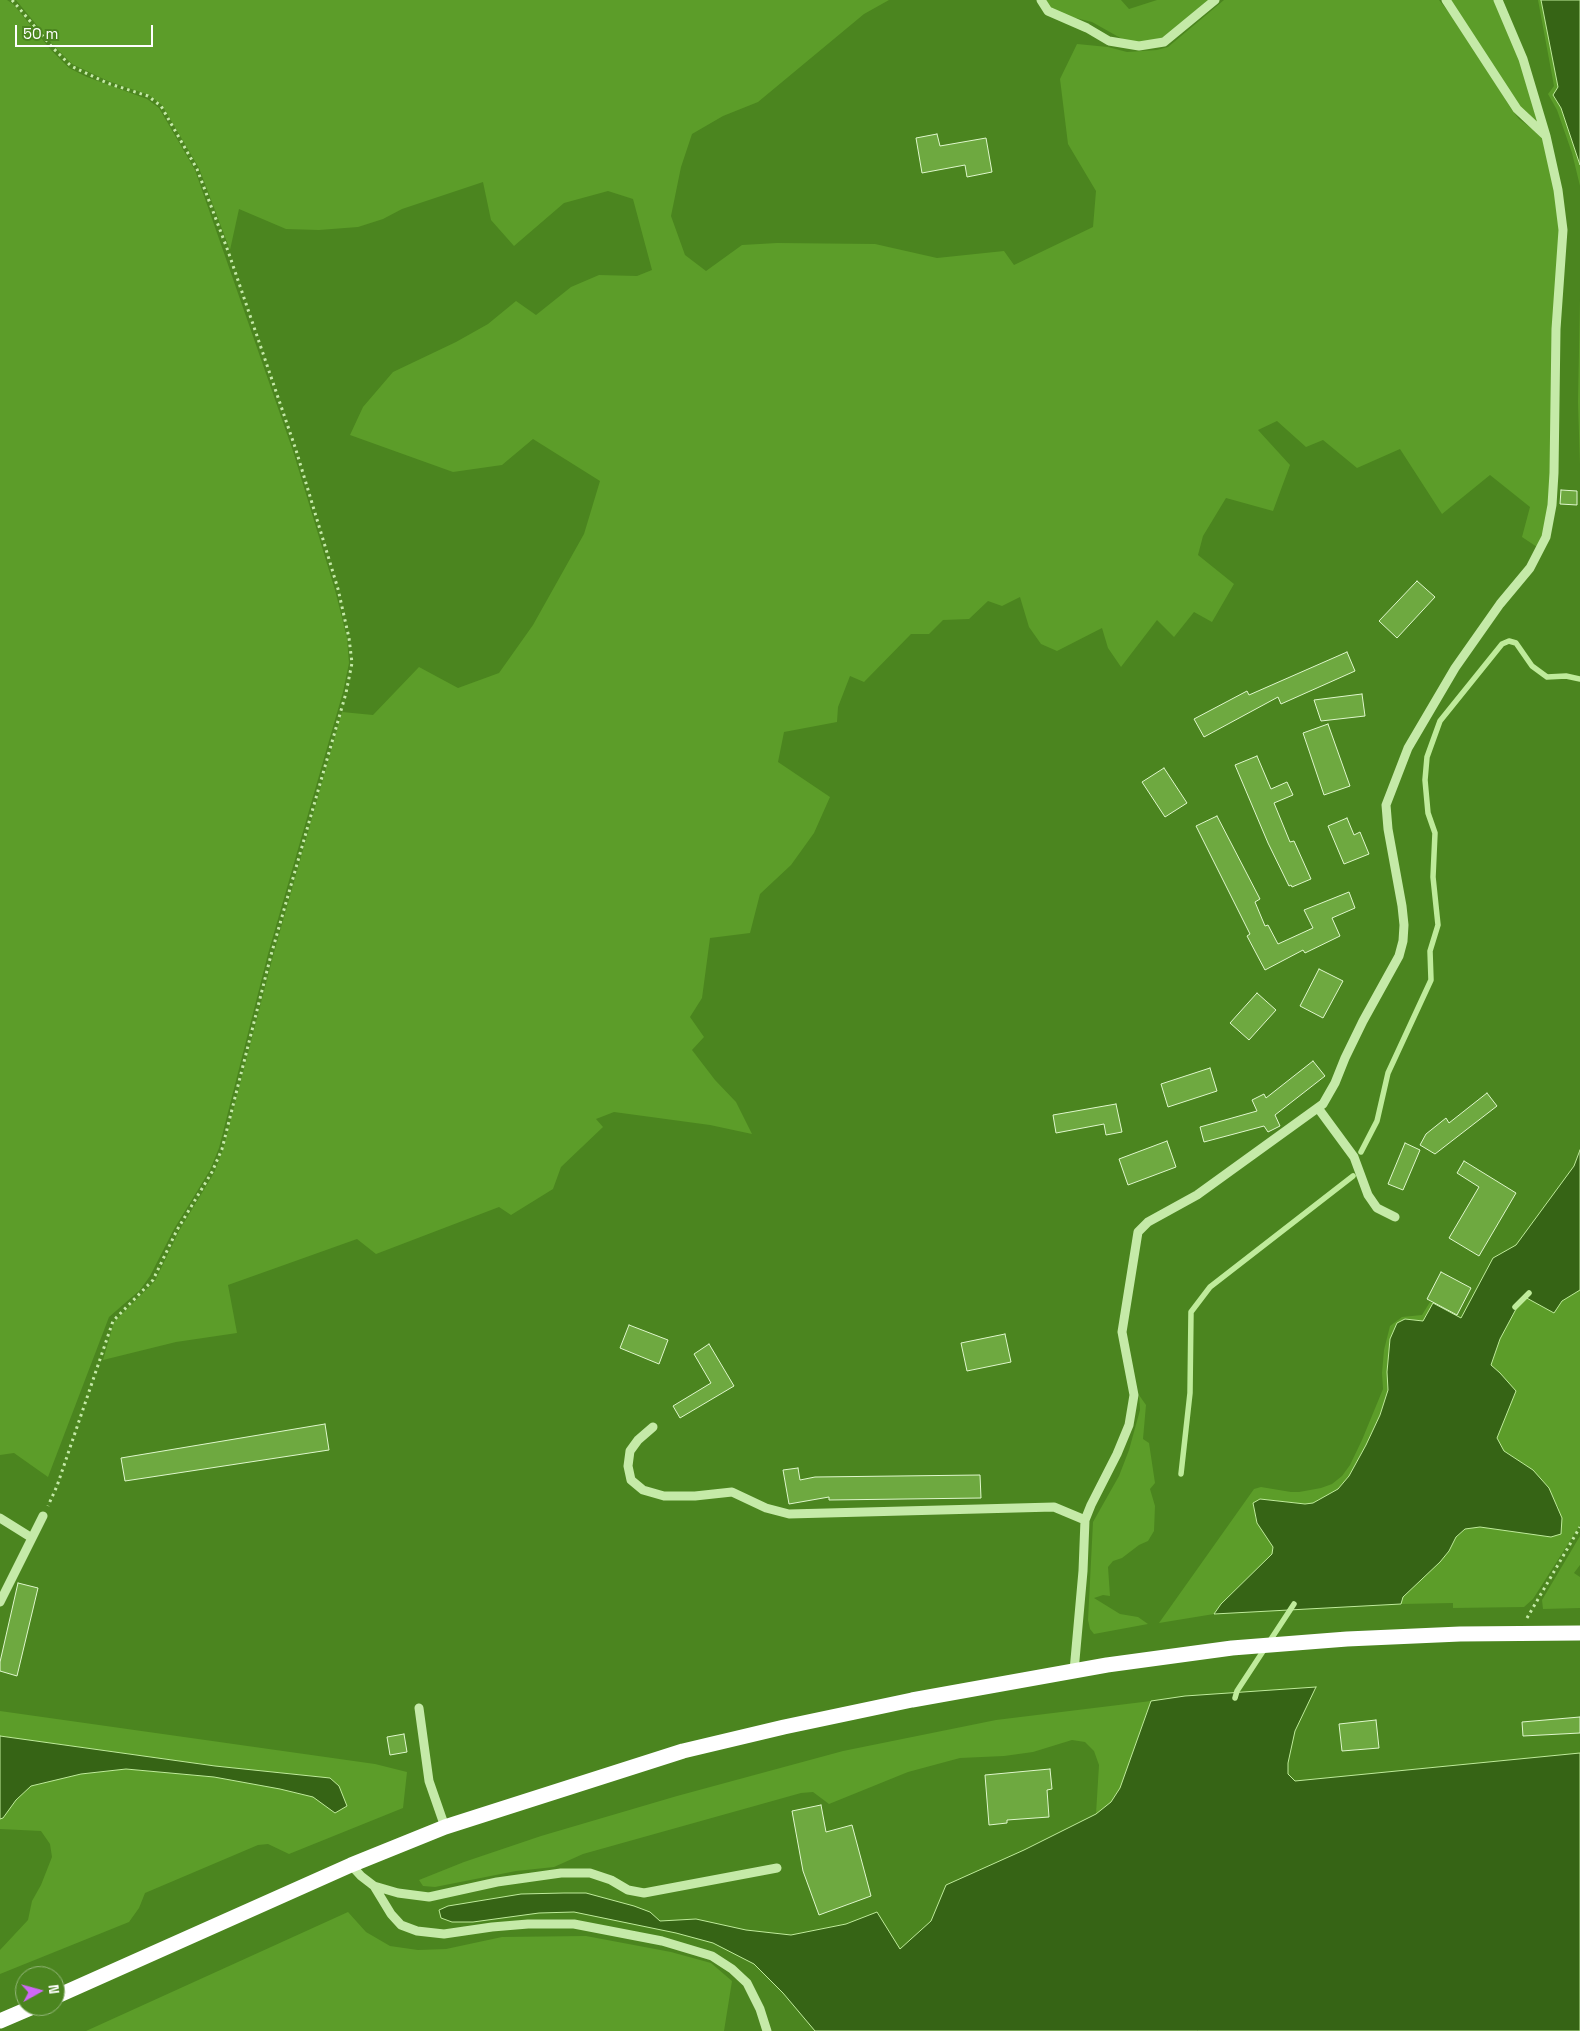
<!DOCTYPE html>
<style>
body{margin:0}
#map{position:relative;width:1580px;height:2031px;overflow:hidden;background:#4b851f;font-family:"Space Grotesk",sans-serif}
canvas{display:block}
.north{position:absolute;left:15px;top:1966px;width:50px;height:50px;box-sizing:border-box;background:#4b851f;border:1px solid #93b679;border-radius:50%;rotate:83deg;font-size:14px;font-weight:700;line-height:20px;text-align:center;color:#fff}
.north::after{content:'';display:block;margin:auto;width:18px;height:22px;background:#cf68f7;clip-path:polygon(50% 0,100% 100%,50% 72%,0 100%)}
.scale{position:absolute;left:15px;top:25px;width:138px;height:22px;box-sizing:border-box;border:2px solid #fff;border-top:0;padding-left:6px;font-size:15px;line-height:18px;white-space:nowrap;color:#fff;-webkit-text-stroke:4px #4b851f;paint-order:stroke}
</style>
<div id="map">
<canvas width="1580" height="2031"></canvas>
<div class="north">N</div>
<div class="scale">50 m</div>
</div>
<script>
const ctx = document.querySelector('canvas').getContext('2d');
ctx.lineJoin = 'round';
function paint(path, color) {
  ctx.fillStyle = color;
  ctx.fill(path, 'evenodd');
}
function poly(rows) {
  const path = new Path2D();
  for (const r of rows) {
    path.moveTo(r[0], r[1]);
    for (let i = 2; i < r.length; i += 2) path.lineTo(r[i], r[i + 1]);
  }
  return path;
}
function stroke(path, color, width, dash) {
  ctx.strokeStyle = color;
  ctx.lineWidth = width;
  ctx.lineCap = dash ? 'butt' : 'round';
  ctx.setLineDash(dash || []);
  ctx.stroke(path);
}
const green = poly([
 [0,0,7,0,13,4,51,50,69,68,87,77,147,99,159,108,195,170,293,451,335,590,347,638,349,663,343,692,268,954,219,1148,210,1170,174,1229,150,1276,140,1290,109,1317,48,1477,14,1453,0,1455],
 [16,0,889,0,864,14,758,102,723,116,692,134,681,167,671,216,685,255,706,271,742,245,777,243,875,244,937,258,1004,251,1014,265,1093,227,1096,191,1068,144,1060,79,1077,44,1108,47,1127,52,1157,50,1168,47,1224,0,1439,0,1461,27,1510,107,1519,119,1543,137,1555,191,1559,230,1549,504,1543,536,1537,547,1522,537,1530,507,1490,475,1442,514,1400,449,1357,468,1323,440,1306,447,1277,421,1258,430,1290,465,1273,511,1226,498,1203,536,1198,555,1234,584,1212,622,1194,612,1174,637,1157,620,1121,667,1108,648,1102,628,1057,651,1041,644,1029,627,1020,597,1002,606,988,601,969,619,943,620,929,634,911,634,864,682,850,676,838,707,837,722,784,732,778,762,830,797,814,833,791,865,760,894,750,933,710,938,702,998,690,1017,704,1037,692,1050,715,1080,736,1102,752,1134,710,1125,614,1112,596,1119,603,1127,561,1167,553,1189,511,1215,499,1207,376,1254,357,1239,228,1285,237,1333,176,1342,103,1360,114,1322,155,1281,179,1231,214,1173,223,1150,273,956,342,712,373,715,419,667,458,688,499,673,533,625,584,534,600,481,533,439,502,465,453,472,350,435,363,407,393,372,456,342,488,324,516,301,536,315,571,287,599,275,637,276,652,270,633,199,608,191,564,203,514,246,491,220,483,182,402,209,383,219,358,227,319,230,286,229,239,209,230,250,199,168,162,105,149,95,108,81,72,64,54,46],
 [1043,0,1121,0,1129,9,1157,0,1208,0,1162,38,1141,43,1124,40,1092,22,1063,15,1051,9],
 [1450,0,1494,0,1520,60,1540,127,1518,106],
 [1538,0,1541,0,1558,87,1553,96,1561,108,1577,153,1580,165,1580,186,1572,153,1557,110,1548,94,1554,86],
 [1580,299,1580,465,1578,402],
 [1580,1290,1580,1525,1540,1588,1533,1599,1524,1607,1453,1608,1453,1603,1401,1604,1403,1597,1440,1562,1449,1551,1456,1537,1465,1529,1480,1527,1531,1534,1559,1508,1553,1500,1549,1488,1533,1470,1504,1451,1497,1438,1516,1391,1500,1373,1491,1365,1500,1339,1523,1296,1554,1313,1562,1301],
 [1430,1302,1433,1303,1423,1321,1390,1339,1387,1372,1388,1390,1380,1415,1366,1445,1349,1476,1338,1489,1313,1503,1305,1504,1260,1499,1255,1511,1255,1517,1262,1531,1273,1547,1272,1554,1221,1604,1214,1614,1159,1623,1254,1489,1261,1487,1291,1492,1299,1492,1321,1488,1332,1484,1342,1476,1350,1465,1362,1440,1383,1389,1382,1373,1384,1350,1390,1326,1402,1317,1422,1315],
 [1139,1395,1146,1405,1143,1439,1149,1443,1155,1483,1150,1489,1155,1506,1154,1531,1148,1541,1139,1545,1122,1558,1113,1561,1108,1567,1110,1596,1103,1595,1094,1598,1120,1614,1138,1617,1148,1624,1094,1634,1090,1629,1088,1620,1093,1522,1119,1476,1129,1450,1140,1410],
 [1580,1536,1580,1565,1574,1573,1580,1577,1580,1608,1543,1609,1542,1600],
 [1151,1701,1120,1788,1111,1802,1096,1814,1099,1765,1094,1751,1085,1742,1072,1740,1033,1752,1004,1756,960,1758,908,1772,829,1804,813,1792,801,1793,583,1854,554,1867,516,1871,435,1887,423,1886,419,1880,464,1862,541,1836,677,1796,843,1751,996,1720],
 [0,1711,375,1764,407,1772,403,1808,289,1854,268,1844,258,1845,145,1893,139,1908,129,1922,0,1974,0,1950,28,1920,32,1901,41,1885,52,1857,50,1844,41,1831,0,1829,0,1819,3,1817,16,1800,31,1786,81,1774,126,1769,214,1777,280,1789,313,1797,330,1778,215,1766,0,1736],
 [348,1912,366,1932,390,1946,418,1950,446,1949,502,1937,586,1936,671,1952,711,1963,732,1981,724,2031,86,2031]
]);
const water = poly([
 [1541,0,1580,0,1580,165,1561,108,1553,95,1558,87,1541,0],
 [1580,1150,1580,1290,1562,1301,1554,1313,1523,1296,1500,1339,1491,1365,1500,1373,1516,1391,1497,1438,1504,1451,1533,1470,1549,1488,1562,1518,1561,1534,1551,1537,1480,1527,1465,1529,1456,1537,1449,1551,1440,1562,1403,1597,1401,1604,1214,1614,1221,1604,1272,1554,1273,1547,1257,1523,1253,1503,1260,1499,1305,1504,1313,1503,1338,1489,1349,1476,1366,1445,1380,1415,1388,1390,1387,1372,1390,1339,1397,1323,1405,1319,1423,1321,1433,1303,1461,1318,1493,1258,1516,1245,1574,1166,1580,1150],
 [1316,1687,1295,1731,1288,1763,1288,1774,1295,1781,1580,1753,1580,2031,815,2031,783,1993,754,1964,713,1943,676,1933,574,1912,539,1913,473,1922,452,1922,441,1918,439,1910,448,1906,521,1894,564,1893,586,1893,634,1906,650,1912,660,1921,696,1919,746,1930,791,1935,846,1924,877,1912,900,1949,931,1921,946,1885,1024,1850,1096,1814,1111,1802,1120,1788,1151,1701,1185,1696,1316,1687],
 [0,1736,215,1766,330,1778,339,1786,347,1806,335,1813,313,1797,280,1789,214,1777,126,1769,81,1774,31,1786,16,1800,3,1818,0,1819,0,1736]
]);
const stream = poly([
 [1361,1152,1377,1121,1388,1073,1431,980,1430,951,1438,925,1433,877,1435,833,1428,813,1425,780,1427,757,1440,721,1502,644,1509,641,1516,643,1532,666,1547,677,1566,676,1580,679],
 [1515,1307,1529,1293],
 [1181,1474,1190,1393,1191,1312,1210,1287,1353,1176],
 [1235,1698,1237,1691,1294,1604]
]);
const building = poly([
 [937,134,940,146,986,138,992,172,967,177,965,165,922,173,916,138,937,134],
 [1561,490,1577,491,1577,505,1560,504,1561,490],
 [1417,581,1435,597,1397,638,1379,621,1417,581],
 [1347,652,1355,671,1281,704,1278,697,1204,737,1194,719,1247,691,1249,695,1347,652],
 [1362,694,1365,716,1321,721,1314,700,1362,694],
 [1328,724,1350,786,1324,795,1303,733,1328,724],
 [1257,756,1271,789,1287,782,1293,795,1274,803,1290,842,1294,841,1311,879,1292,887,1291,885,1289,886,1268,843,1235,765,1257,756],
 [1164,768,1187,803,1165,817,1142,782,1164,768],
 [1217,816,1260,899,1255,902,1265,926,1268,925,1278,944,1313,928,1304,910,1349,892,1355,908,1332,918,1340,936,1305,953,1303,950,1265,970,1247,936,1250,934,1196,826,1217,816],
 [1347,818,1354,835,1360,832,1369,854,1344,864,1328,826,1347,818],
 [1319,969,1343,981,1323,1018,1300,1006,1319,969],
 [1257,993,1276,1010,1249,1040,1230,1023,1257,993],
 [1313,1061,1325,1076,1275,1115,1280,1126,1268,1132,1264,1126,1204,1142,1200,1127,1257,1111,1252,1100,1264,1094,1266,1098,1313,1061],
 [1210,1068,1217,1091,1168,1107,1161,1084,1210,1068],
 [1487,1093,1497,1106,1435,1154,1420,1145,1426,1134,1446,1118,1449,1123,1487,1093],
 [1116,1104,1122,1132,1106,1135,1104,1124,1056,1133,1053,1115,1116,1104],
 [1167,1141,1176,1167,1128,1185,1119,1159,1167,1141],
 [1405,1143,1420,1150,1403,1190,1388,1184,1405,1143],
 [1464,1161,1516,1193,1479,1256,1449,1238,1479,1187,1457,1173,1464,1161],
 [1441,1272,1471,1288,1457,1315,1427,1299,1441,1272],
 [629,1325,668,1340,659,1364,620,1348,629,1325],
 [1005,1334,1011,1362,967,1371,961,1343,1005,1334],
 [709,1344,734,1386,680,1418,673,1406,711,1383,694,1354,709,1344],
 [325,1424,329,1450,125,1481,121,1458,325,1424],
 [798,1468,800,1480,815,1477,980,1475,981,1498,829,1500,829,1497,789,1504,783,1470,798,1468],
 [18,1583,38,1588,17,1676,0,1671,0,1662,18,1583],
 [1580,1717,1580,1733,1523,1736,1522,1722,1580,1717],
 [1376,1720,1379,1748,1342,1751,1339,1724,1376,1720],
 [404,1734,407,1752,390,1755,387,1737,404,1734],
 [1050,1769,1052,1789,1047,1790,1049,1817,1007,1820,1007,1823,989,1825,985,1775,1050,1769],
 [821,1805,826,1832,852,1825,871,1896,819,1915,803,1871,792,1811,821,1805]
]);
const path = poly([
 [12,0,53,48,71,66,107,83,148,96,161,106,197,169,228,251,296,450,338,589,349,638,352,663,346,693,271,955,222,1149,212,1172,177,1230,153,1280,113,1321,57,1486,48,1506],
 [1527,1618,1580,1527]
]);
const minor = poly([
 [1041,0,1048,11,1087,28,1109,41,1139,46,1164,42,1215,0],
 [1446,0,1517,109,1546,136],
 [1318,1108,1354,1157,1368,1195,1377,1208,1395,1217],
 [653,1427,638,1440,630,1451,628,1466,631,1480,643,1490,664,1496,695,1496,732,1492,766,1508,789,1514,1054,1507,1085,1520],
 [0,1518,32,1538],
 [0,1602,43,1516],
 [1074,1671,1083,1571,1085,1520,1091,1505,1117,1454,1129,1425,1134,1395,1122,1332,1138,1232,1148,1222,1197,1195,1323,1104,1335,1083,1345,1058,1363,1021,1399,956,1403,941,1404,925,1402,906,1388,829,1386,805,1408,748,1455,668,1500,604,1530,568,1546,537,1552,505,1554,473,1556,329,1563,230,1558,190,1546,136,1523,59,1498,0],
 [419,1708,429,1781,445,1827],
 [351,1865,361,1876,374,1886,398,1893,429,1897,497,1882,561,1873,590,1873,611,1880,628,1890,644,1893,777,1868],
 [374,1886,391,1914,401,1925,417,1931,444,1934,492,1927,528,1924,574,1924,662,1941,712,1956,732,1969,747,1983,760,2009,767,2031]
]);
const highway = poly([
 [55,1997,351,1865,445,1827,683,1751,784,1727,912,1700,1107,1665,1232,1648,1347,1639,1460,1634,1580,1633],
 [0,2021,35,2006]
]);
paint(green, '#5c9d29');
paint(water, '#366415');
stroke(water, '#bfeb9b', 1);
stroke(stream, '#bfeb9b', 5.5);
paint(building, '#6ea940');
stroke(building, '#dff7cc', 1);
stroke(path, '#c5eaa8', 3, [2.5, 4]);
stroke(minor, '#c5eaa8', 9);
stroke(highway, '#fff', 15);
</script>
